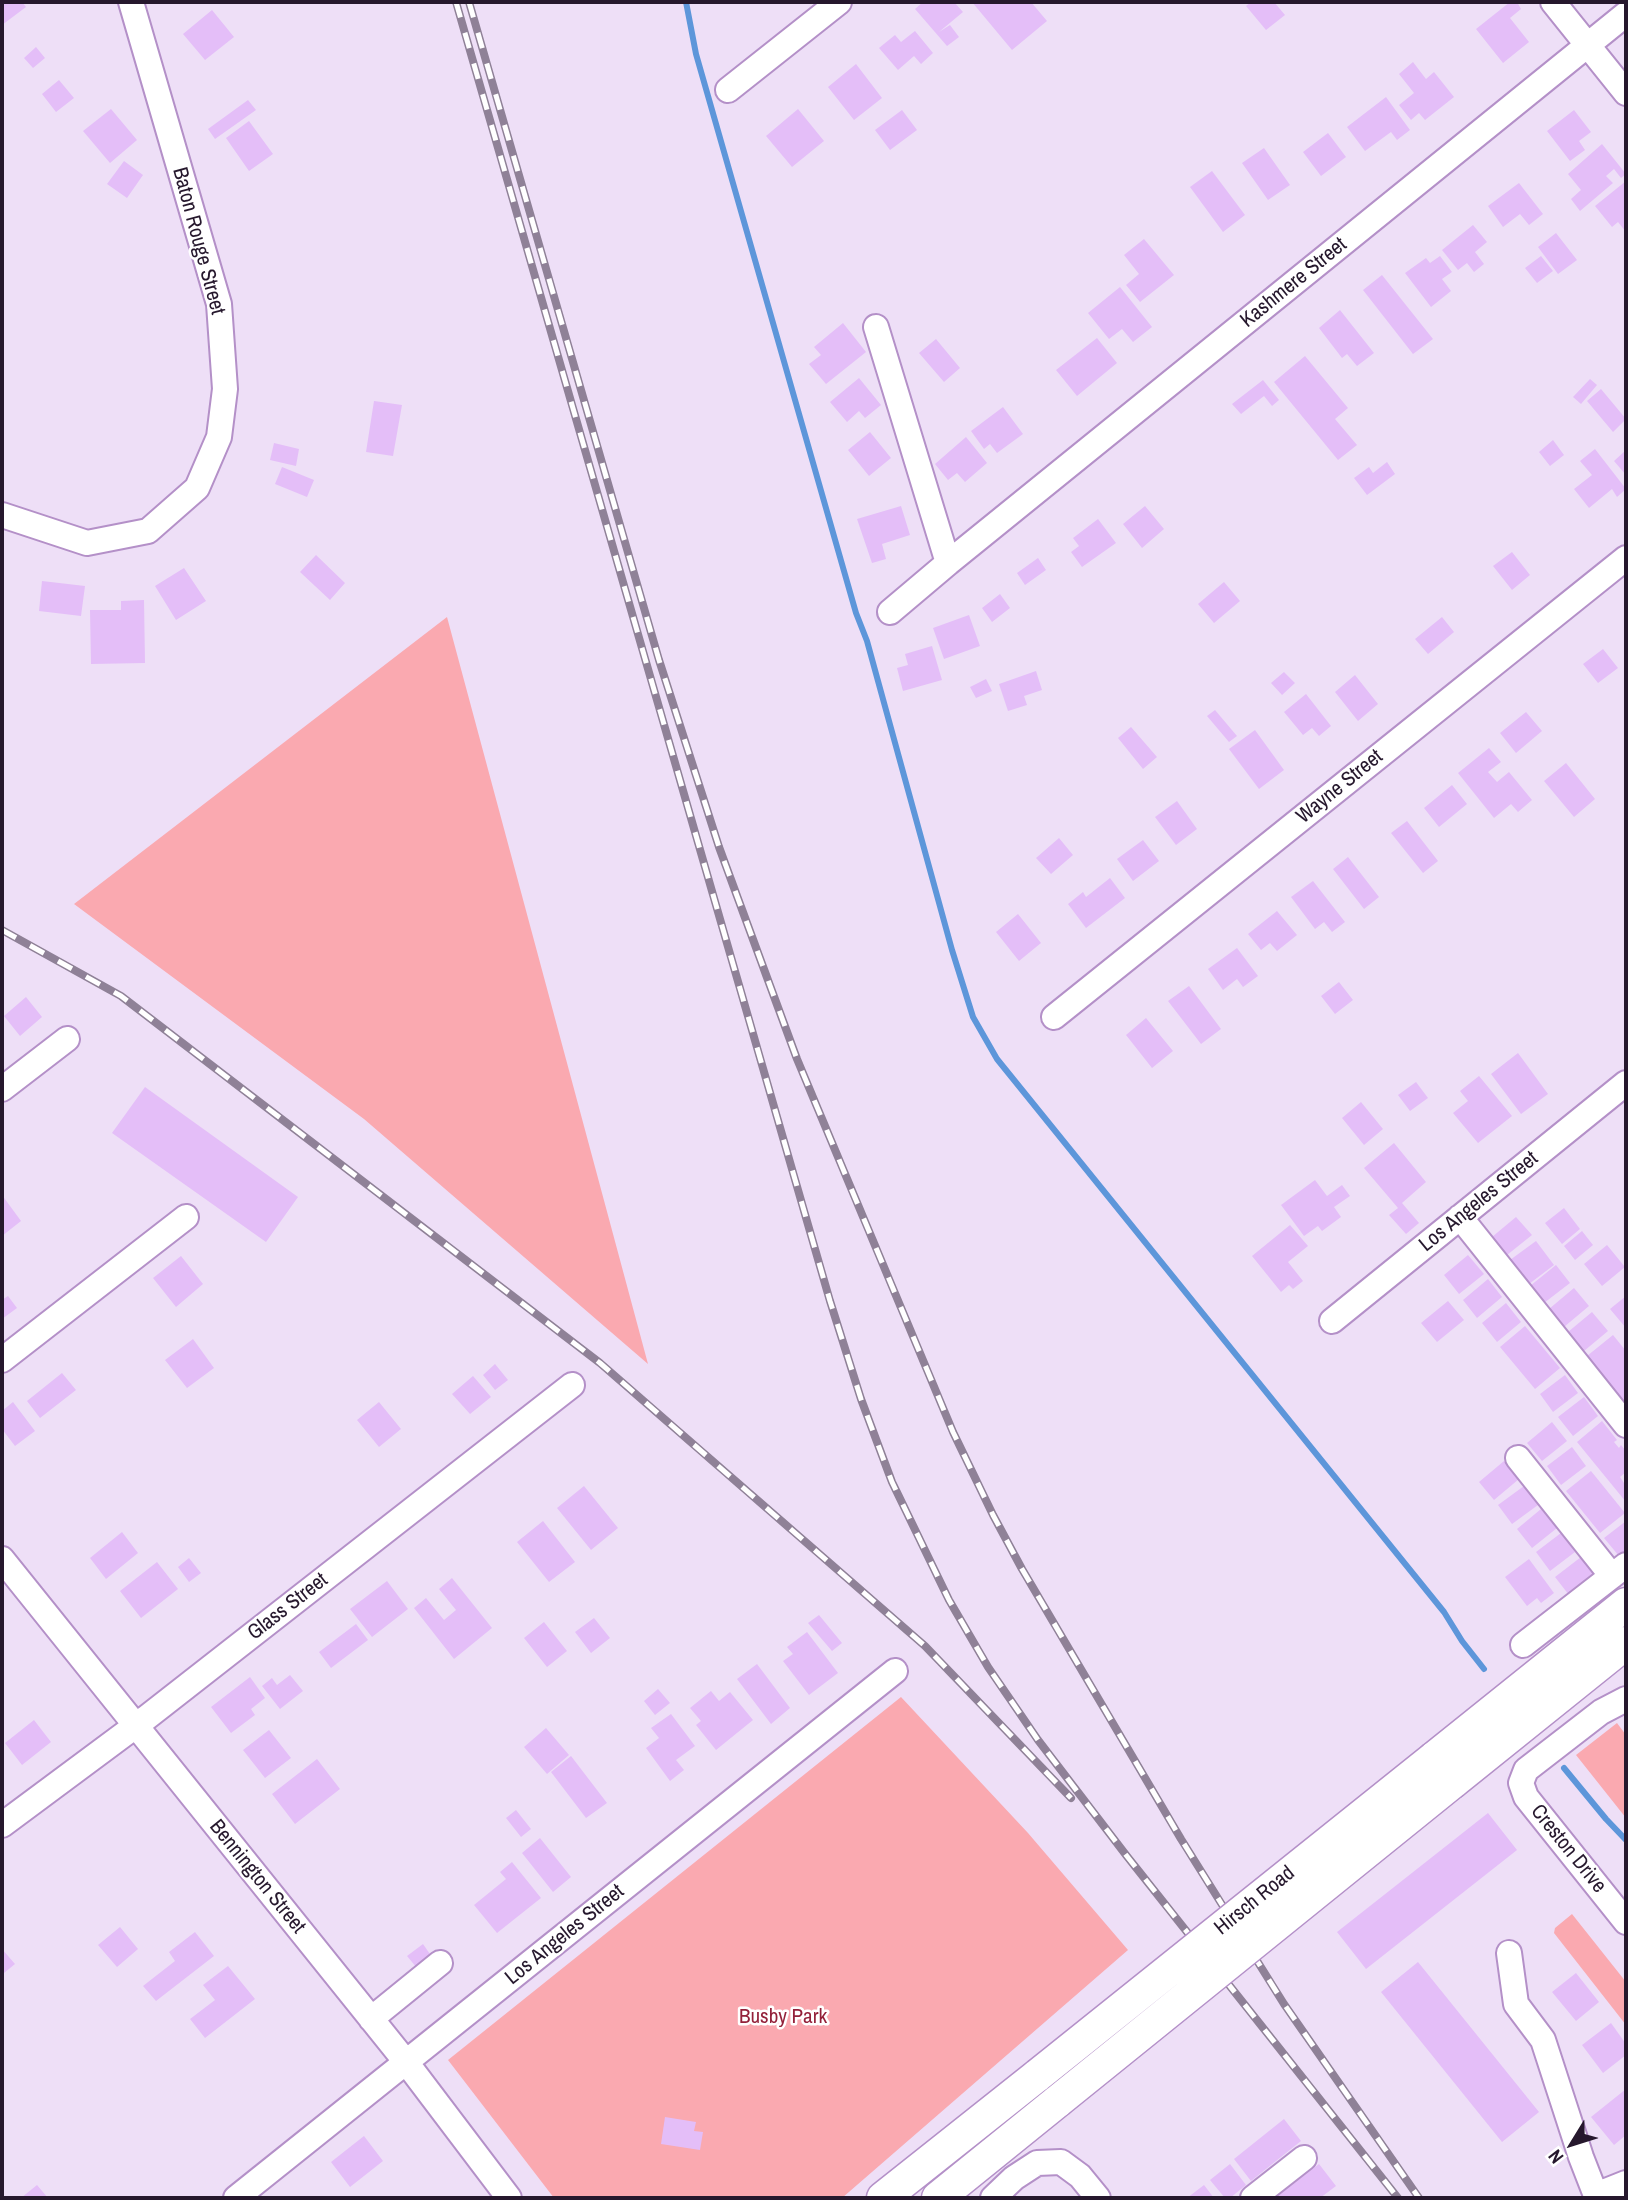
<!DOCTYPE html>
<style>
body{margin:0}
#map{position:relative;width:1628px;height:2200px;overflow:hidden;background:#eedff7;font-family:"Archivo Narrow",sans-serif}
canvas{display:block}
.frame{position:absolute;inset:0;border:4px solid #26182d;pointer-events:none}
.north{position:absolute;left:1537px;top:2109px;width:70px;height:70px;-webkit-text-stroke:5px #fff;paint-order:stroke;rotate:232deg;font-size:19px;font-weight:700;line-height:28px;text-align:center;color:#26182d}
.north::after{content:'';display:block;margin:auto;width:24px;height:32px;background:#26182d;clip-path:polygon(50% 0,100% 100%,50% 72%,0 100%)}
</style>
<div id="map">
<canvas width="1628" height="2200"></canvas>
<div class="frame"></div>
<div class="north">N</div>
</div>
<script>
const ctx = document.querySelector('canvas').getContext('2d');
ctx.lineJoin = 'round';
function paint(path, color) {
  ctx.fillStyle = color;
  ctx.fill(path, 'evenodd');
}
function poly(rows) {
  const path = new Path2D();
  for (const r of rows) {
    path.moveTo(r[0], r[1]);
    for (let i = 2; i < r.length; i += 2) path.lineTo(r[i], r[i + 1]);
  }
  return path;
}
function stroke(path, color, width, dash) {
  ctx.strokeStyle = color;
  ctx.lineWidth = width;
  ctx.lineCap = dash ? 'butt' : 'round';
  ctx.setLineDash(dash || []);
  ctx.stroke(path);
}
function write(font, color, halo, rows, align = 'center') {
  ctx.font = font + ' "Archivo Narrow",sans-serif';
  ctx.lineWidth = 5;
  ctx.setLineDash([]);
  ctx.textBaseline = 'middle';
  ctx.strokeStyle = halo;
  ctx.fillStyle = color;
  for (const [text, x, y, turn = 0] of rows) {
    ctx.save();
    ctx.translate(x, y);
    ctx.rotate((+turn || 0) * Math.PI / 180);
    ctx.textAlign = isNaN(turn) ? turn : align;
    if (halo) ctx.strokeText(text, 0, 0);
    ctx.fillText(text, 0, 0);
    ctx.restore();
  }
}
const green = poly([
 [447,617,648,1364,364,1119,74,904],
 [901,1697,1028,1833,1128,1950,842,2198,554,2198,448,2060],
 [1617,1723,1626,1735,1626,1818,1576,1755],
 [1572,1914,1626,1982,1626,2025,1554,1933,1555,1928]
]);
const stream = poly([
 [686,2,696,54,856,613,867,641,952,950,973,1017,997,1059,1444,1612,1462,1641,1484,1669],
 [1564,1768,1606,1819,1626,1840]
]);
const building = poly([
 [2,2,22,2,26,7,2,25],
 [923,2,954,2,963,12,939,32,950,25,959,37,947,46,915,9],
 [972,2,1031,2,1047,21,1012,50],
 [1251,2,1274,2,1285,15,1266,30,1246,6],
 [1510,2,1517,2,1521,9,1510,18,1529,42,1503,63,1476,29],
 [212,10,234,37,205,60,183,34],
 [915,31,933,53,921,64,914,56,898,70,879,48,895,35,901,42],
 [36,47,45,58,33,68,24,58],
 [1413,62,1426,79,1434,72,1454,97,1425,120,1419,113,1411,120,1399,105,1414,93,1399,74],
 [856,64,882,98,854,120,828,87],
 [59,80,74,98,56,112,42,94],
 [1386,97,1410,130,1397,140,1391,132,1365,151,1347,127],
 [248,100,256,110,215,139,208,129],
 [111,109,137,140,110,163,83,131],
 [798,109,824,141,792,167,766,136],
 [902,110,917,130,890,150,875,130],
 [1574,110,1591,132,1579,141,1585,150,1570,161,1547,131],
 [249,121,273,154,249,171,226,138],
 [1328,133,1346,157,1321,176,1303,152],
 [1602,144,1626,174,1621,178,1614,169,1606,176,1613,183,1580,211,1571,199,1581,190,1568,174],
 [1264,148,1290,185,1268,200,1242,163],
 [124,161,143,175,127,198,107,184],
 [1212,171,1245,215,1223,232,1190,187],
 [1626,181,1626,232,1618,222,1612,227,1595,206],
 [1519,183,1543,214,1529,225,1520,214,1503,227,1488,206],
 [1473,225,1487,242,1475,252,1484,264,1474,272,1467,263,1458,270,1442,250],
 [1556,233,1577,260,1558,274,1538,247],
 [1144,239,1174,275,1140,302,1126,285,1139,274,1124,255],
 [1440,256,1452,272,1442,279,1451,291,1431,307,1405,273,1426,258,1430,263],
 [1541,256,1553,271,1537,283,1525,268],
 [1382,275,1433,339,1413,354,1363,290],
 [1120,287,1152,327,1133,342,1122,329,1109,339,1088,313],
 [1340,310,1374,353,1357,366,1347,354,1342,358,1319,328],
 [843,323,866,352,826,384,809,364,821,355,814,347],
 [1097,338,1117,363,1077,396,1056,370],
 [936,339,960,368,944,382,919,353],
 [1305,356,1348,408,1335,419,1357,445,1338,460,1274,382],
 [859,378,881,405,865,418,859,411,847,422,830,402],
 [1590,379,1597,385,1581,404,1573,397],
 [1263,380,1279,400,1272,406,1264,396,1241,414,1232,404],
 [1601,389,1626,419,1613,432,1587,401],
 [374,401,402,405,393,456,366,452],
 [1003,407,1023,434,997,453,990,444,984,449,971,431],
 [870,432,891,458,869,476,848,450],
 [966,437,987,463,965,482,957,473,948,480,935,464],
 [1553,440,1564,455,1550,466,1539,452],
 [274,443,299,449,296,466,270,460],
 [1595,449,1626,489,1617,497,1612,489,1589,508,1574,489,1592,475,1580,461],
 [1626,450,1626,475,1614,461],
 [1387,462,1395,474,1367,495,1354,478,1369,467,1373,473],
 [282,467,314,480,307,497,275,484],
 [901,506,910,535,882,544,886,559,872,563,857,519],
 [1145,506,1164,529,1142,548,1123,524],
 [1098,519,1116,543,1082,567,1071,552,1079,546,1073,538],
 [1512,552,1530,575,1512,590,1493,566],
 [316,555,345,583,330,600,300,572],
 [1038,558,1046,570,1025,585,1017,573],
 [184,568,206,601,176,620,155,586],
 [42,581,85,586,81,616,39,611],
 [1224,582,1240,601,1214,623,1198,604],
 [1000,594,1010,608,992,622,982,608],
 [144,600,145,663,91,664,90,610,121,610,121,601],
 [969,615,980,646,944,659,933,628],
 [1442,617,1454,632,1428,654,1415,639],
 [932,646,942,680,903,691,897,668,908,665,905,654],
 [1603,649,1618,668,1598,683,1583,664],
 [1036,671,1042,690,1024,696,1027,705,1008,711,999,684],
 [1284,672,1295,683,1282,695,1271,683],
 [1355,675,1378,704,1358,721,1335,692],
 [986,679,992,691,976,698,970,687],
 [1306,694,1331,726,1319,736,1312,728,1303,735,1284,712],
 [1215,710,1237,736,1229,742,1207,716],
 [1526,712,1542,731,1516,753,1500,733],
 [1131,727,1157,757,1143,769,1118,738],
 [1255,730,1284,770,1259,789,1229,749],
 [1489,748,1501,762,1488,772,1497,782,1509,772,1532,800,1518,812,1511,804,1494,818,1458,773],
 [1566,763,1595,799,1574,817,1544,781],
 [1452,785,1467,804,1439,827,1424,808],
 [1177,801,1197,829,1176,845,1155,817],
 [1407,821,1438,861,1423,873,1391,833],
 [1059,838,1073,855,1051,874,1036,858],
 [1143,840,1159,861,1133,881,1117,859],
 [1348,857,1379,897,1364,909,1333,869],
 [1110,878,1125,898,1086,928,1068,904,1083,892,1086,897],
 [1313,881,1345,922,1332,932,1324,922,1315,929,1291,897],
 [1277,911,1297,935,1277,951,1270,943,1261,950,1248,934],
 [1018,914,1041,943,1019,961,996,932],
 [1237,948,1258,976,1243,987,1237,979,1223,990,1208,969],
 [1339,982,1353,1000,1335,1014,1321,996],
 [1189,986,1221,1029,1201,1044,1168,1001],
 [26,997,42,1017,20,1036,4,1016],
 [1146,1018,1173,1051,1152,1068,1126,1035],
 [1518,1053,1548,1094,1521,1114,1491,1074],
 [1479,1076,1512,1116,1478,1143,1453,1113,1468,1101,1460,1091],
 [1416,1082,1428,1098,1410,1111,1398,1095],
 [145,1087,298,1197,266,1242,112,1133],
 [1361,1102,1383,1129,1364,1145,1342,1118],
 [1394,1143,1426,1182,1402,1203,1419,1223,1406,1234,1389,1215,1398,1208,1364,1168],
 [1315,1180,1327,1196,1342,1185,1350,1196,1334,1207,1341,1217,1322,1231,1318,1226,1304,1236,1281,1205],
 [2,1195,21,1221,2,1236],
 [1564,1208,1580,1229,1562,1244,1545,1223],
 [1516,1217,1532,1235,1507,1255,1492,1237],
 [1290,1225,1308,1246,1288,1262,1303,1281,1293,1289,1289,1285,1281,1292,1252,1256],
 [1582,1231,1593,1245,1575,1260,1564,1246],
 [1536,1241,1554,1265,1529,1284,1510,1260],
 [1607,1245,1625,1267,1602,1286,1584,1264],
 [1468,1255,1484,1274,1459,1294,1444,1275],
 [181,1256,203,1284,176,1307,153,1278],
 [1556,1265,1570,1283,1544,1303,1530,1286],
 [1488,1279,1502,1297,1477,1318,1463,1300],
 [1574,1288,1589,1306,1564,1327,1549,1309],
 [8,1296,17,1308,2,1319,2,1300],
 [1626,1296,1626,1328,1610,1309],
 [1448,1301,1464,1320,1437,1342,1421,1323],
 [1506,1303,1521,1322,1497,1342,1482,1323],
 [1592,1312,1608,1331,1584,1351,1568,1332],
 [1525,1326,1560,1368,1535,1389,1500,1347],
 [1613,1335,1626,1351,1626,1405,1587,1356],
 [193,1339,214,1368,187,1388,165,1360],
 [495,1364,508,1380,495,1390,483,1375],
 [62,1373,76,1390,40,1418,27,1401],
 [1565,1375,1578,1393,1553,1412,1540,1394],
 [473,1376,491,1397,470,1414,452,1394],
 [1584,1397,1598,1416,1573,1436,1558,1417],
 [13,1402,35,1431,15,1446,2,1429,2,1411],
 [379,1402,401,1429,379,1447,357,1420],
 [1602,1421,1617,1440,1614,1442,1619,1448,1621,1445,1626,1451,1626,1472,1620,1477,1624,1483,1626,1481,1626,1502,1577,1442],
 [1552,1422,1567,1441,1542,1461,1527,1443],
 [1572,1447,1586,1466,1561,1485,1547,1466],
 [1504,1461,1519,1479,1494,1500,1479,1482],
 [1591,1471,1625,1513,1600,1533,1566,1491],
 [584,1486,618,1528,591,1550,557,1508],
 [1524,1486,1538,1505,1512,1524,1498,1505],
 [1541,1509,1557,1528,1532,1548,1517,1529],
 [543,1521,575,1562,549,1582,517,1542],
 [1626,1521,1626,1550,1619,1556,1604,1538],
 [122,1532,138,1553,106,1579,90,1558],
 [1561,1533,1575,1552,1550,1571,1536,1552],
 [1581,1557,1595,1575,1569,1595,1555,1577],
 [189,1558,201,1573,189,1582,178,1567],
 [1529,1559,1554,1593,1541,1603,1537,1598,1527,1606,1505,1577],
 [157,1562,178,1589,141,1618,120,1591],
 [452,1578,492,1628,454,1659,414,1608,426,1598,444,1620,456,1610,439,1589],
 [387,1581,408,1609,372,1637,350,1609],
 [819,1615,842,1643,832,1651,808,1623],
 [594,1618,610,1638,591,1653,575,1632],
 [544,1622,567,1651,547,1667,524,1638],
 [356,1624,368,1640,331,1668,319,1652],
 [807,1632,838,1673,809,1695,783,1661,793,1654,787,1647],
 [757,1664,790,1708,771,1724,737,1679],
 [290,1675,303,1691,280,1709,262,1686,272,1678,277,1685],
 [250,1677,265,1698,251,1709,255,1715,231,1733,211,1707],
 [658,1689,670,1703,655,1715,644,1701],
 [711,1691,719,1701,730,1692,753,1720,716,1750,696,1725,701,1721,690,1708],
 [671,1714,695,1746,676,1760,684,1770,670,1781,646,1748,659,1738,651,1728],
 [34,1720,51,1742,22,1765,5,1743],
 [546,1728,569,1755,547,1774,524,1747],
 [269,1730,291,1758,265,1778,243,1750],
 [571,1756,607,1803,586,1818,551,1772],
 [317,1759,340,1789,295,1824,272,1794],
 [516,1810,531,1829,521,1837,506,1818],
 [1488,1813,1517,1850,1366,1969,1337,1932],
 [540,1838,571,1877,553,1892,522,1853],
 [512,1862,541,1898,497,1933,474,1905,506,1879,500,1872],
 [120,1927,138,1949,117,1967,98,1945],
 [195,1932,214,1956,156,2001,143,1986,175,1961,169,1952],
 [423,1944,432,1957,417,1968,407,1956],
 [2,1949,15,1964,4,1973,2,1970],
 [1418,1962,1539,2112,1502,2142,1381,1992],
 [228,1966,255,1999,205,2038,190,2019,215,2000,203,1985],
 [1576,1973,1599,2002,1576,2021,1552,1992],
 [1611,2023,1626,2044,1626,2055,1603,2073,1582,2045],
 [1626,2089,1626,2135,1614,2145,1591,2117],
 [665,2117,696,2122,694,2131,703,2132,700,2150,661,2144],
 [1284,2119,1301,2141,1251,2181,1234,2159],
 [364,2136,383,2161,350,2187,331,2162],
 [1230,2164,1246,2185,1230,2198,1225,2198,1210,2180],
 [1319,2164,1336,2186,1320,2198,1275,2198],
 [37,2185,48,2198,21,2198],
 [1204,2185,1214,2198,1187,2198]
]);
const minor = poly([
 [1553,2,1626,93],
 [728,90,839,2],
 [876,327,948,563,1626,14],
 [2,515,87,543,148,531,197,488,219,437,225,389,219,304,131,2],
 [890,612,948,563],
 [1054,1017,1626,558],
 [2,1089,67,1039],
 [1460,1217,1626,1425],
 [1332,1321,1626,1083],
 [2,1360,186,1217],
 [1518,1458,1612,1576],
 [2,1559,406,2062,509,2198],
 [1523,1645,1626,1565],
 [1626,1699,1601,1712,1526,1770,1521,1783,1526,1797,1626,1922],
 [2,1825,146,1718,572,1385],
 [1509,1953,1516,2004,1543,2040,1581,2157,1597,2198],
 [371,2019,440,1963],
 [1596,2195,1626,2183],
 [236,2198,895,1671],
 [993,2198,1014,2178,1037,2163,1061,2162,1080,2176,1098,2198],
 [1253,2198,1304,2158]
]);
const major = poly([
 [1434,1758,1626,1604],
 [1453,1782,1626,1643],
 [883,2198,1038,2075],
 [938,2198,1058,2101]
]);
const rail = poly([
 [456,2,830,1301,861,1399,892,1482,949,1600,988,1667,1038,1740,1126,1855,1398,2198],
 [469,2,659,660,719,847,797,1059,953,1432,993,1515,1022,1569,1181,1839,1284,2004,1419,2198],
 [2,930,121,996,600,1363,925,1646,1071,1798]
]);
const majorBridge = poly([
 [1038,2075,1434,1758],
 [1058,2101,1453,1782]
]);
const streetNames = [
 ["Baton Rouge Street",198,241,75],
 ["Kashmere Street",1294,283,-39],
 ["Wayne Street",1340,787,-39],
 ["Los Angeles Street",1479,1202,-39],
 ["Glass Street",288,1607,-38],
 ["Creston Drive",1568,1849,51],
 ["Bennington Street",257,1877,51],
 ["Hirsch Road",1255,1901,-39],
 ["Los Angeles Street",565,1935,-39]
];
const parkNames = [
 ["Busby Park",783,2017]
];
paint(green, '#faa9b0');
stroke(stream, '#5d96da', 6);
paint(building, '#e4bef8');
stroke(minor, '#b490c8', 28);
stroke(major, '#b490c8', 35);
stroke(minor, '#fff', 24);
stroke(major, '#fff', 32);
stroke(rail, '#8f8197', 8);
stroke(rail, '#fff', 5, [16]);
stroke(majorBridge, '#b490c8', 35, []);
stroke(majorBridge, '#fff', 32);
write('21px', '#26182d', '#fff', streetNames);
write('21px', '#93213a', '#fff', parkNames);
</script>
